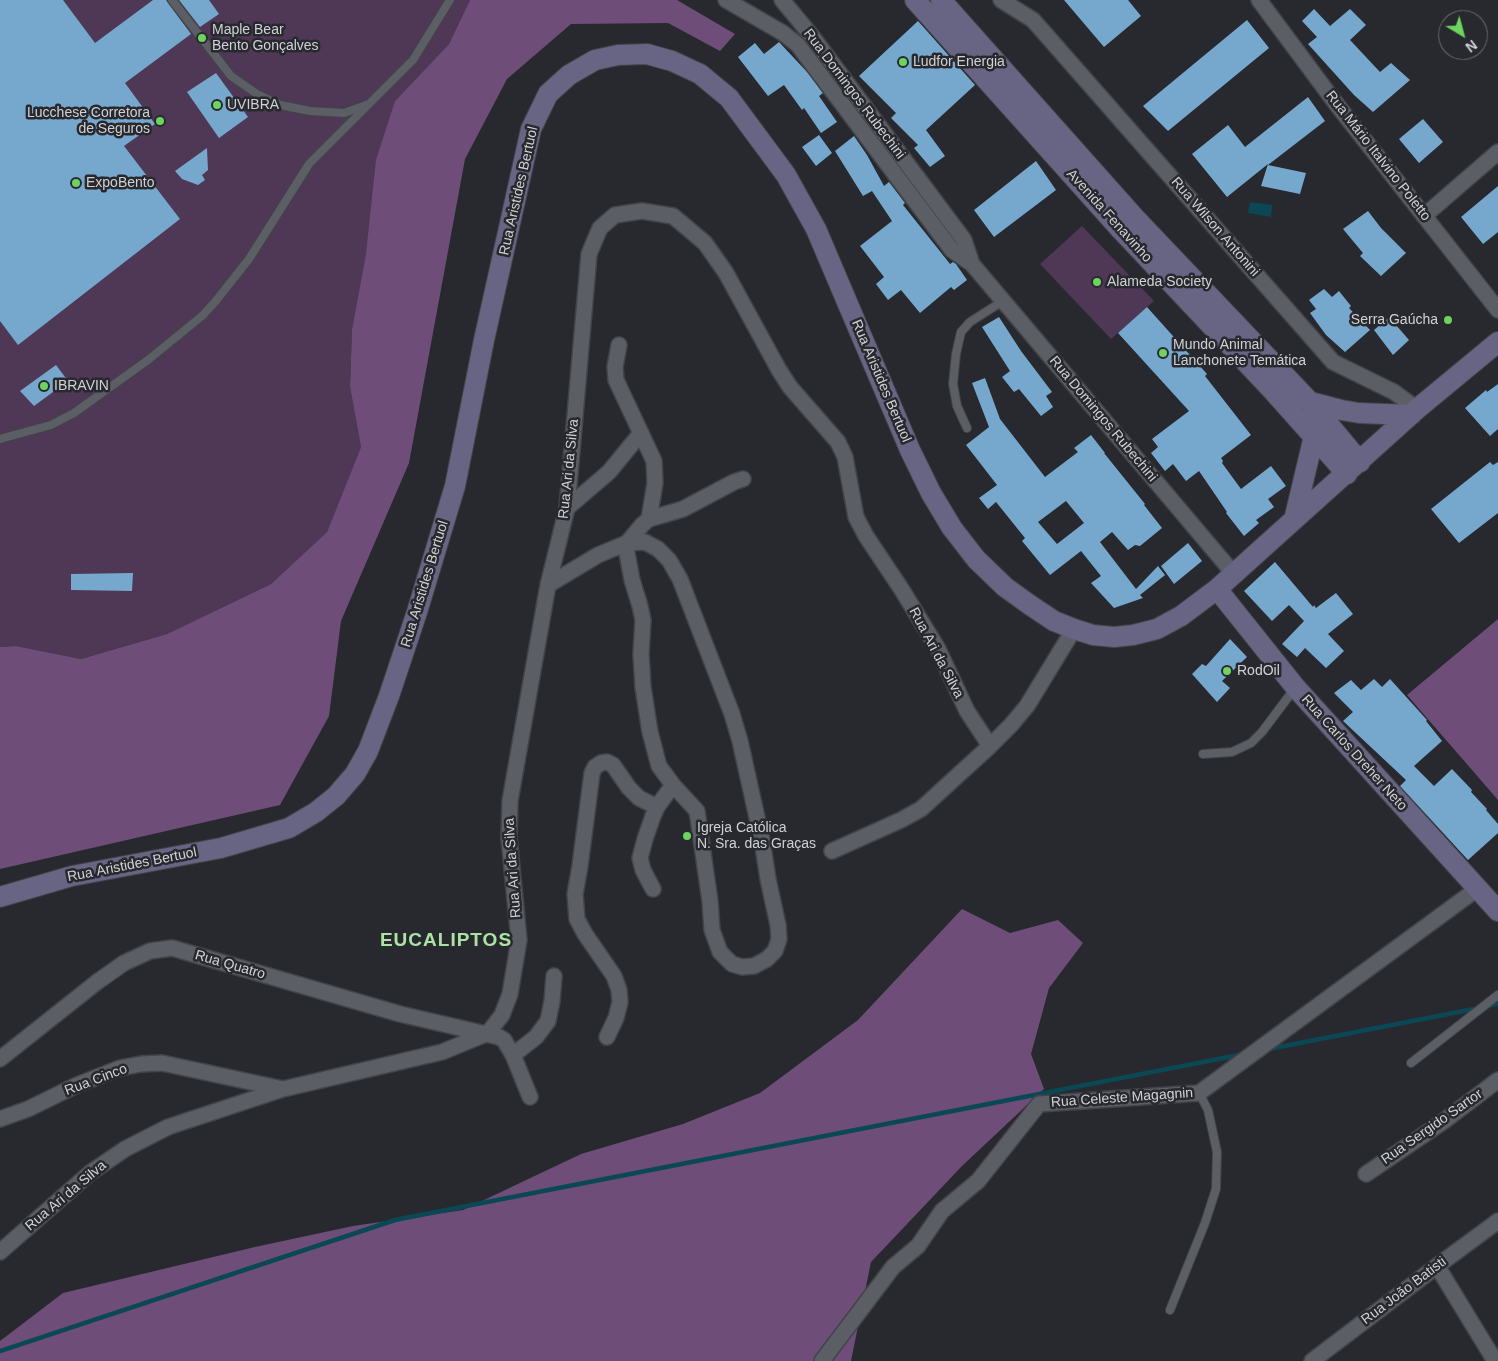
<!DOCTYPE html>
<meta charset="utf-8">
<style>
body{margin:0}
#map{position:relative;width:1498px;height:1361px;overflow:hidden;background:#27292e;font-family:Arial,sans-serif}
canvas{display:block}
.north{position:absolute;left:1438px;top:10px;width:50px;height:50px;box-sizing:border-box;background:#27292e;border:1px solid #6b6c70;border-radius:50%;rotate:143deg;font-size:14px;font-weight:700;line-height:20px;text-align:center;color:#d0d1d4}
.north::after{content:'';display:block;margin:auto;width:18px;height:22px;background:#6ed360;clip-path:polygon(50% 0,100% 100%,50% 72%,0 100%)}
</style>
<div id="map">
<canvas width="1498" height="1361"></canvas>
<div class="north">N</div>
</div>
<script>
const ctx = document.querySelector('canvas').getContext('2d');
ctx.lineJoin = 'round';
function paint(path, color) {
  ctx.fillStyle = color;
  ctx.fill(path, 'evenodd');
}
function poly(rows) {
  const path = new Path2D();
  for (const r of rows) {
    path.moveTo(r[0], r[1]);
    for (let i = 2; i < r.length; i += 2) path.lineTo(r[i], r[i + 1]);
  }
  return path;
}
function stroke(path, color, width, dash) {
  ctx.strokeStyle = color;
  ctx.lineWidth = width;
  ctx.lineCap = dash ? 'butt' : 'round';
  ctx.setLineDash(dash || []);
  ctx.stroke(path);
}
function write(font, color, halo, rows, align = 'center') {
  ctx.font = font + ' Arial,sans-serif';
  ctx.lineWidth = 5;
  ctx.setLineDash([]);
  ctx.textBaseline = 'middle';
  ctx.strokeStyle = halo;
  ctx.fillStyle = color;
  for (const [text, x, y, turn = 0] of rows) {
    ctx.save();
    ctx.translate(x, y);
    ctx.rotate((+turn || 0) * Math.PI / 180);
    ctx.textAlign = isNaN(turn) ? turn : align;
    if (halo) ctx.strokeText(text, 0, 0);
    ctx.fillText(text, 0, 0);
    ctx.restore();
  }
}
const green = poly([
 [0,0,470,0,449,44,395,101,352,329,350,387,361,447,327,532,271,584,167,634,81,659,16,646,0,647],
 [1082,226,1154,301,1111,339,1040,264]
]);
const forest = poly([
 [470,0,677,0,735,34,720,51,668,23,571,24,507,79,465,159,409,463,341,621,329,716,280,805,0,869,0,647,16,646,81,659,167,634,271,584,327,532,361,447,350,387,352,329,366,254,376,160,395,101,449,44],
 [1498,619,1498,800,1407,695],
 [962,909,1010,933,1058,920,1083,943,1049,988,1031,1054,1044,1089,962,1166,871,1262,851,1361,0,1361,0,1341,63,1293,255,1247,353,1226,463,1210,581,1154,683,1124,760,1093,858,1020]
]);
const water = poly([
 [1250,202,1272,205,1271,217,1248,213]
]);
const stream = poly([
 [1487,1006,1498,1004],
 [1269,1049,1479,1008],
 [0,1351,395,1220,1244,1054]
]);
const building = poly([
 [0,0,63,0,95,43,153,0,166,0,168,3,191,34,125,83,155,124,124,146,180,219,18,345,0,321],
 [179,0,209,0,219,14,200,27],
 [1064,0,1128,0,1141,16,1104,47],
 [1314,9,1330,26,1350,9,1366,25,1350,40,1380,72,1391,63,1410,80,1373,112,1354,95,1308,44,1317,37,1302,21],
 [1247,20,1269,48,1168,131,1143,106],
 [918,21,975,85,926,130,945,156,930,167,914,148,918,145,891,118,896,113,859,76],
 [779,42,808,73,823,93,819,96,837,122,821,133,804,108,802,110,784,85,768,96,738,57,755,43,764,54],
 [216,73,248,117,219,138,187,92],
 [1308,97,1325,121,1268,165,1306,173,1300,194,1261,186,1268,164,1227,197,1192,154,1228,125,1245,147],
 [1423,119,1443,142,1419,163,1399,139],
 [819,135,832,153,816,166,802,147],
 [854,136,867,155,884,186,889,182,905,203,903,205,935,245,950,264,953,262,956,264,967,280,954,290,951,287,920,313,901,290,888,300,876,284,884,277,860,246,892,221,872,191,863,196,835,151],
 [207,148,208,170,202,175,205,180,198,185,182,179,175,171],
 [1036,161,1056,190,994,237,974,210],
 [1498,186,1498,232,1483,244,1461,217],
 [1368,211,1381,228,1406,253,1381,276,1360,256,1363,253,1343,229],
 [1324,289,1332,297,1339,291,1351,306,1349,308,1370,330,1345,352,1326,335,1310,313,1316,309,1309,300],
 [1147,307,1207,374,1205,376,1251,435,1221,458,1223,461,1222,463,1241,489,1271,466,1286,486,1268,499,1274,507,1256,520,1259,523,1244,536,1226,513,1227,512,1199,471,1186,481,1173,464,1165,471,1151,453,1158,447,1152,439,1189,411,1118,333],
 [999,317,1021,351,1052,392,1046,396,1053,407,1041,416,1019,389,1014,392,1002,377,1010,371,982,327],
 [1389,317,1409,340,1393,355,1374,330],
 [56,365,68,381,34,406,20,391],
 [985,378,1000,419,1045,477,1078,452,1074,448,1091,435,1105,453,1104,453,1145,504,1144,505,1162,528,1140,546,1135,545,1128,550,1112,532,1100,542,1136,589,1158,566,1165,575,1140,595,1143,598,1114,608,1091,583,1101,576,1081,551,1050,575,1022,541,1025,538,996,502,988,509,979,498,997,485,966,445,989,427,972,383],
 [1066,501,1084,523,1057,544,1038,522],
 [1498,384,1498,429,1490,436,1465,408,1486,390,1487,392],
 [1490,462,1493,465,1498,462,1498,513,1459,543,1431,509],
 [1188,543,1202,561,1174,584,1161,566],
 [1275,562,1313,607,1314,605,1316,608,1336,593,1353,614,1328,634,1344,651,1326,668,1305,648,1297,657,1282,644,1304,621,1289,605,1272,621,1244,591],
 [133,573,132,591,71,590,71,574],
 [1230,639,1247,657,1222,681,1230,688,1217,702,1192,674,1202,664,1206,666],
 [1374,679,1382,687,1390,679,1427,720,1426,721,1442,741,1414,766,1434,786,1452,769,1472,790,1471,792,1487,809,1486,810,1498,824,1498,833,1468,860,1400,786,1406,780,1343,721,1353,712,1334,693,1351,680,1361,690]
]);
const lane = poly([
 [172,0,231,76,257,94,280,105,310,111,344,113,369,104,413,60,450,0],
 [967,428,957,406,953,384,956,354,961,332,970,322,1003,301],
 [0,439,51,425,74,413,148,360,202,316,215,302,249,259,309,164,369,104],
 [1203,754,1232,752,1251,743,1262,732,1295,688],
 [1411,1063,1498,995],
 [1170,1310,1205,1223,1216,1189,1217,1152,1208,1110,1199,1093]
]);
const street = poly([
 [726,0,783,33,798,45,952,250,972,264,1234,574],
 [782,0,811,35,964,240,972,264],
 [1001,0,1033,20,1333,362,1394,392,1417,409],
 [1259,0,1334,101,1498,310],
 [1424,216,1498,152],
 [619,345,615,367,616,380,654,461,655,483,649,519],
 [567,508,609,472,641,433],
 [548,585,598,555,627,543,645,542,658,549,669,560,680,579,732,714,740,741,762,840,768,879,778,925,779,939,775,951,767,959,754,966,742,967,732,964,720,952,712,930,710,901,697,811,673,785,659,766,650,732,643,687,641,654,643,620,640,606,632,580,627,553,627,543,642,525,649,519,683,509,734,482,743,479],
 [832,851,901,820,921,809,990,746],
 [653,889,643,870,640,858,645,839,653,816,657,807,673,785],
 [607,1037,616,1018,620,1002,619,990,614,976,585,934,577,919,575,894,580,866,592,773,595,767,601,763,607,762,613,765,629,788,639,798,657,807],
 [513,1055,536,1037,548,1021,552,1001,554,976],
 [0,1059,97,982,124,963,150,951,172,948,400,1014,499,1037,504,1040,513,1055,530,1097],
 [0,1119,28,1109,77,1085,120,1068,141,1064,162,1063,283,1089],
 [1366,1174,1444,1121,1498,1080],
 [0,1252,90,1173,125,1149,168,1127,283,1089,442,1052,488,1033,502,1015,510,994,519,940,509,838,510,801,548,585,567,508,589,254,600,228,615,215,642,211,673,216,705,243,726,273,779,370,790,387,838,442,845,457,856,517,866,536,902,590,938,649,967,711,990,746,1011,725,1027,706,1074,629],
 [1437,1266,1495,1361],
 [822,1361,893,1267,918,1246,942,1211,978,1181,1039,1104,1199,1093,1477,889],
 [1312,1361,1437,1266,1498,1221]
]);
const secondary = poly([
 [915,0,1121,230,1273,391,1347,474],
 [941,0,1135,218,1310,402,1360,462],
 [1310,402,1341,410,1359,413,1411,415],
 [1294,520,1314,436],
 [1217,589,1296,688,1498,911],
 [0,897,72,876,221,848,289,828,316,812,336,796,355,774,368,751,389,696,417,612,455,486,484,340,531,129,548,94,569,75,595,60,618,55,647,54,672,61,700,74,729,98,786,175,816,229,910,450,931,493,952,528,976,559,1005,587,1030,605,1054,621,1074,629,1093,635,1114,637,1133,635,1157,629,1181,616,1217,589,1417,409,1498,342]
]);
const markers = [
 [202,38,5,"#6ed360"],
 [903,62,5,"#6ed360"],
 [217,105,5,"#6ed360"],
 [160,121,5,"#6ed360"],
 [76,183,5,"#6ed360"],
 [1097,282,5,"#6ed360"],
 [1448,320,5,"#6ed360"],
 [1163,353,5,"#6ed360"],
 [44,386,5,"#6ed360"],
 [1227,671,5,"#6ed360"],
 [687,836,5,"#6ed360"]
];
const poiNames = [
 ["Maple Bear",212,30],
 ["Bento Gonçalves",212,46],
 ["Ludfor Energia",913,62],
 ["UVIBRA",227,105],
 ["Lucchese Corretora",150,113,"right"],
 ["de Seguros",150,129,"right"],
 ["ExpoBento",86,183],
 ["Alameda Society",1107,282],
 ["Serra Gaúcha",1438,320,"right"],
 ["Mundo Animal",1173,345],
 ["Lanchonete Temática",1173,361],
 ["IBRAVIN",54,386],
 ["RodOil",1237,671],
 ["Igreja Católica",697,828],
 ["N. Sra. das Graças",697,844]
];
const streetNames = [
 ["Rua Domingos Rubechini",854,94,53],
 ["Rua Mário Italvino Poletto",1378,156,52],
 ["Rua Aristides Bertuol",519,191,-77],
 ["Avenida Fenavinho",1109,216,48],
 ["Rua Wilson Antonini",1215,227,49],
 ["Rua Aristides Bertuol",881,381,67],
 ["Rua Domingos Rubechini",1103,419,50],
 ["Rua Ari da Silva",569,469,-84],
 ["Rua Aristides Bertuol",425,584,-73],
 ["Rua Ari da Silva",936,653,62],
 ["Rua Carlos Dreher Neto",1354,753,48],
 ["Rua Aristides Bertuol",132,865,-11],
 ["Rua Ari da Silva",513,868,-94],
 ["Rua Quatro",230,965,16],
 ["Rua Cinco",96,1080,-21],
 ["Rua Celeste Magagnin",1122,1098,-4],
 ["Rua Sergido Sartor",1432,1127,-35],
 ["Rua Ari da Silva",66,1196,-40],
 ["Rua João Batisti",1404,1291,-37]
];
const districtNames = [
 ["EUCALIPTOS",446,941]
];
paint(green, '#4e3855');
paint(forest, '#6e4e78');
paint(water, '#0b4856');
stroke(stream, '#0b4856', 4.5);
paint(building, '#76a8ce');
stroke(lane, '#424447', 10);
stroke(street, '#424447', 18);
stroke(secondary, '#424447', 22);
stroke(lane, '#5b5e64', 8);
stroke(street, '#5b5e64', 15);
stroke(secondary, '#686483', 20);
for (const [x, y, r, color] of markers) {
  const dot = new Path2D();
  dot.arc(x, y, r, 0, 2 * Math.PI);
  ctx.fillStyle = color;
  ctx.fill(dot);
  stroke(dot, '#27292e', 2);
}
write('14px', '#d0d1d4', '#27292e', poiNames, 'left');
write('14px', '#d0d1d4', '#27292e', streetNames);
ctx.letterSpacing = '1px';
write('bold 19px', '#ace2a4', '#27292e', districtNames);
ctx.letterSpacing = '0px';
</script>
